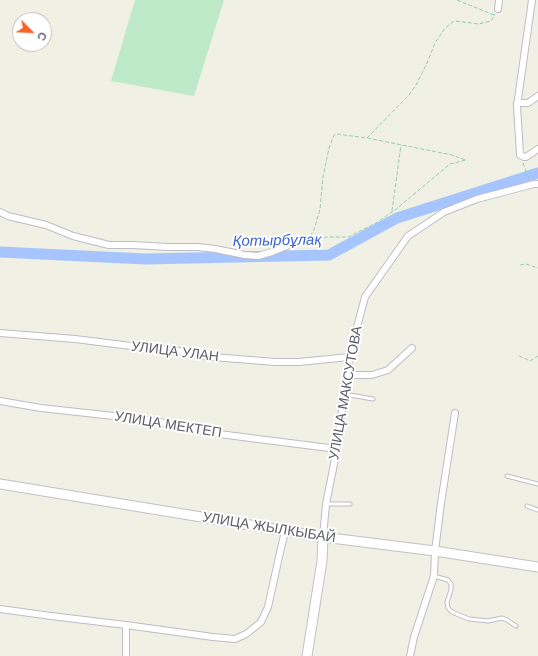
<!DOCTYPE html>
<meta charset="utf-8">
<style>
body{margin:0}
#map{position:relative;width:538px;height:656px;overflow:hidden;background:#f0f0e5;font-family:Arial,sans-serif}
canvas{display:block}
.north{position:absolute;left:12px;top:12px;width:40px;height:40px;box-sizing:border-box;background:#fff;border:1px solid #bebfc2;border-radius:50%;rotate:114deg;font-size:11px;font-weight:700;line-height:16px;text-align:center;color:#5d5f67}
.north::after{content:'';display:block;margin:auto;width:14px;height:18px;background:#f86223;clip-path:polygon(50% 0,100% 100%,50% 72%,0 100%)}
</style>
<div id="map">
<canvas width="538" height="656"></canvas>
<div class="north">С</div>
</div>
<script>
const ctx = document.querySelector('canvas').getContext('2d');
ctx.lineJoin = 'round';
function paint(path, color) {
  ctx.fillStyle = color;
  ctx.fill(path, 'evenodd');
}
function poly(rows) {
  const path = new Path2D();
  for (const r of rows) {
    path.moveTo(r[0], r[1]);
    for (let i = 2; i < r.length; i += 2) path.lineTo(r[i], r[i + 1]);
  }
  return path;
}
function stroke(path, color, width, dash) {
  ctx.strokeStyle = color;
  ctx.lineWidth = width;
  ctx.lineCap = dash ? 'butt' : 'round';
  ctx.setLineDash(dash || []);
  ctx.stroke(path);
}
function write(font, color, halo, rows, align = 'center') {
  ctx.font = font + ' Arial,sans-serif';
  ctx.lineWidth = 4;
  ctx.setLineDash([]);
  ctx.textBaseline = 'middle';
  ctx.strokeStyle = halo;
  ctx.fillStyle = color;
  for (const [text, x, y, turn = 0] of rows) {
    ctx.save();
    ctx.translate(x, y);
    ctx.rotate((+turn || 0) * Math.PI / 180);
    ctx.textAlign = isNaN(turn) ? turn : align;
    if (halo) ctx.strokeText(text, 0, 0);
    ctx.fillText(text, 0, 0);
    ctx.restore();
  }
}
const green = poly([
 [135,0,224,0,194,96,111,81]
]);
const river = poly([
 [0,252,145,259,329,255,397,218,538,173]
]);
const path = poly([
 [457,0,494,15],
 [523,163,529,179],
 [392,211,401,145],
 [310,236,314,230,320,209,323,177,329,148,334,135,337,134,367,138,409,95,416,85,427,63,435,43,445,28,454,21,464,22,478,24,491,21,495,14],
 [312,240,327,237,348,237,376,223,395,210,450,164,466,160,452,155,367,138],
 [520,265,526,264,538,268],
 [519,356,530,361,538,356]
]);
const lane = poly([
 [344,394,373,399],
 [507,476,538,484],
 [326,504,350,504],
 [527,506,538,510],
 [434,576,448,580,451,584,451,590,447,602,448,608,452,612,469,619,488,621,502,618,507,620,516,626]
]);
const street = poly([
 [532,0,517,106,520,155,524,157,526,157,538,149],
 [498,9,499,0],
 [517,103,528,103,538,96],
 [0,212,8,216,46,225,73,236,109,245,133,245,168,247,198,247,215,249,245,255,258,256,272,252,297,242,307,241],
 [0,333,75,339,139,347,179,351,201,356,275,362,299,362,349,357],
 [348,373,354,375,372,375,388,370,412,348],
 [0,401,41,408,150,420,189,428,219,434,337,449],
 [323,537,326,504,337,449,344,394,348,373,349,357,365,297,408,236,444,212,477,199,534,184,538,184],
 [0,609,51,616,126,625,213,637,235,639,246,634,261,622,268,607,279,557,285,531],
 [126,656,126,625],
 [410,656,414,637,434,576,435,551,441,503,455,413]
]);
const secondary = poly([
 [0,484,323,537,435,551,538,567],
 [307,656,322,561,323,537]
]);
const streetNames = [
 ["УЛИЦА УЛАН",175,352,7],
 ["УЛИЦА МАКСУТОВА",346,393,-80],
 ["УЛИЦА МЕКТЕП",168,425,9],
 ["УЛИЦА ЖЫЛКЫБАЙ",269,528,9]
];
const waterNames = [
 ["Қотырбұлақ",277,241,-1]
];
paint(green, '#bfeac9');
stroke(river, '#a6c5ff', 11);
stroke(lane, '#bcbdc5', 5);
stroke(street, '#bcbdc5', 8);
stroke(secondary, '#bfc1c9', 11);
stroke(path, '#97cbb2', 1, [4, 2]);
stroke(lane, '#fff', 3);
stroke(street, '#fff', 6);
stroke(secondary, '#fff', 9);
write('14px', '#5d5f67', '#fff', streetNames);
write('italic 15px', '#3d64ce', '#fff', waterNames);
</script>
